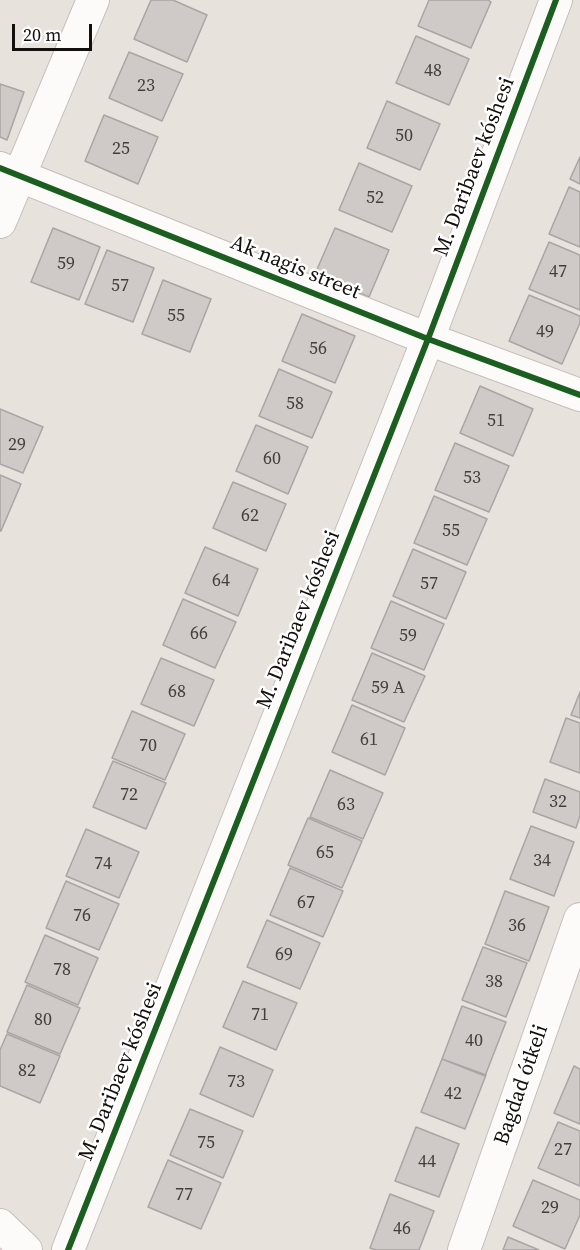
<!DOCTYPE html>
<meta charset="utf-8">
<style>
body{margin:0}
#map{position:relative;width:580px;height:1250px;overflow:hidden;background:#e8e2dd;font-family:"Source Serif 4",serif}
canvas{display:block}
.scale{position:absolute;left:12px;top:24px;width:80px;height:27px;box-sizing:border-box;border:3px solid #130f0c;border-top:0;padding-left:8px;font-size:18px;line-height:21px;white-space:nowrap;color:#130f0c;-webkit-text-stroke:4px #fff;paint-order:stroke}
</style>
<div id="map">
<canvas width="580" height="1250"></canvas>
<div class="scale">20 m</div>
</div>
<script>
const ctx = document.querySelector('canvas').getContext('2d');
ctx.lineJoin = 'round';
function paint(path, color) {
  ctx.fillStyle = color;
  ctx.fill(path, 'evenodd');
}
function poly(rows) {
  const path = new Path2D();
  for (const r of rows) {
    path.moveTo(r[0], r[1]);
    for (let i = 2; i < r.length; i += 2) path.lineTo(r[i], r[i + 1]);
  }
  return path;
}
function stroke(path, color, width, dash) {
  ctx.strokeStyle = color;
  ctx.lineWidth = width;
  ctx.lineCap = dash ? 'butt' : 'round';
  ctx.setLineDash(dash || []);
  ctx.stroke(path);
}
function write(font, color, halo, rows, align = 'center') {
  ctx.font = font + ' "Source Serif 4",serif';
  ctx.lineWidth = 5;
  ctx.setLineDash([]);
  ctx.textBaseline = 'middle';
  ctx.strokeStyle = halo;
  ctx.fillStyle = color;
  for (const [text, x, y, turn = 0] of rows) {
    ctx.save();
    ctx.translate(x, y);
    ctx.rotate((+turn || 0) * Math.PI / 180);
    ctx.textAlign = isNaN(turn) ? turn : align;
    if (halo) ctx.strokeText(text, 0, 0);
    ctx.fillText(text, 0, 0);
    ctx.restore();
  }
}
const building = poly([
 [151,0,173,0,207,15,187,62,134,39,151,0],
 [429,0,488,0,491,2,471,48,418,26,429,0],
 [416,36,469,59,449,105,396,83,416,36],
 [129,52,183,74,162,121,109,98,129,52],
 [0,84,24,92,7,140,0,137,0,84],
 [387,101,440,124,420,170,367,148,387,101],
 [104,115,158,137,138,184,85,161,104,115],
 [580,157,580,184,570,179,580,157],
 [359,163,412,186,392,232,339,210,359,163],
 [569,187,580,192,580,247,549,234,569,187],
 [53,228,100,247,79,300,31,282,53,228],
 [335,228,389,250,369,297,315,274,335,228],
 [549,242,580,255,580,310,529,289,549,242],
 [107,250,154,268,133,322,85,304,107,250],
 [163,280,211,299,190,352,142,334,163,280],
 [529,295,580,316,580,323,562,364,509,341,529,295],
 [302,314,355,336,335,383,282,361,302,314],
 [279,369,332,392,312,438,259,416,279,369],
 [480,386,533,409,513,456,460,433,480,386],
 [0,409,43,427,23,473,0,464,0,409],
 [256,425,308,447,288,494,236,471,256,425],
 [455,443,509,466,489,512,435,490,455,443],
 [0,475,21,484,1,531,0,531,0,475],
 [233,482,286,504,266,551,213,528,233,482],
 [434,496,487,519,467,565,414,543,434,496],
 [205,547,258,569,238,616,185,593,205,547],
 [413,549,466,572,446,619,393,596,413,549],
 [183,599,236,622,215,668,163,645,183,599],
 [391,601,444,624,424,670,371,648,391,601],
 [372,653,425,676,404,722,352,700,372,653],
 [161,658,214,680,194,726,141,704,161,658],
 [580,692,580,718,571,715,580,692],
 [352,705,405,728,385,775,332,752,352,705],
 [132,711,185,734,165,780,112,758,132,711],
 [566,718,580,723,580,773,550,762,566,718],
 [113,761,166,783,146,829,93,807,113,761],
 [330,770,383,793,363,839,310,817,330,770],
 [545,779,580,792,580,816,576,828,533,812,545,779],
 [308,818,362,841,342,888,288,865,308,818],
 [531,826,574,842,554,896,510,879,531,826],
 [86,829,139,852,119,898,66,876,86,829],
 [290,868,343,891,323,937,270,915,290,868],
 [66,881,119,904,99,950,46,928,66,881],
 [505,891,549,907,529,961,485,944,505,891],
 [267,920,320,943,300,989,247,967,267,920],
 [45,935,98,958,78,1005,25,982,45,935],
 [483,947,527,963,506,1017,462,1000,483,947],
 [243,981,297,1003,276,1050,223,1027,243,981],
 [27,985,80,1008,60,1054,7,1032,27,985],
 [462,1006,506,1022,485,1076,442,1059,462,1006],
 [7,1034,60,1056,40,1103,0,1086,0,1050,7,1034],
 [220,1047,273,1070,253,1117,200,1094,220,1047],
 [442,1059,486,1075,465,1129,421,1112,442,1059],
 [574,1066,580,1069,580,1124,554,1113,574,1066],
 [190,1109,243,1131,223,1178,170,1155,190,1109],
 [558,1122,580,1131,580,1186,538,1168,558,1122],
 [416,1127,459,1144,439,1197,395,1181,416,1127],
 [168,1160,221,1183,201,1229,148,1207,168,1160],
 [533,1180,580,1200,580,1215,565,1249,513,1226,533,1180],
 [390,1194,434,1211,419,1250,376,1250,370,1248,390,1194],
 [508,1237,539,1250,503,1250,508,1237]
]);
const minor = poly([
 [0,168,428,339,580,395],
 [0,222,93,0],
 [0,1225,26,1250],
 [68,1250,428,339,556,0],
 [464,1250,580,919]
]);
const cycleway = poly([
 [0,168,428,339,580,395],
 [68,1250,428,339,556,0]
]);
const numberNames = [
 ["48",433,71],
 ["23",146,86],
 ["50",404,136],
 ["25",121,149],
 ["52",375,198],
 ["59",66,264],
 ["47",558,272],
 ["57",120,286],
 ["55",176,316],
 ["49",545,332],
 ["56",318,349],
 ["58",295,404],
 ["51",496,421],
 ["29",17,445],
 ["60",272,459],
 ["53",472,478],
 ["62",250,516],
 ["55",451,531],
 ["64",221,581],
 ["57",429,584],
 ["66",199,634],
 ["59",408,636],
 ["59 А",388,688],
 ["68",177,692],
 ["61",369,740],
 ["70",148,746],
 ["72",129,795],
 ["32",558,802],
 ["63",346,805],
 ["65",325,853],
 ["34",542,861],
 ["74",103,864],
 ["67",306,903],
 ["76",82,916],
 ["36",517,926],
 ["69",284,955],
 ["78",62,970],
 ["38",494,982],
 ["71",260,1015],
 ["80",43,1020],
 ["40",474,1041],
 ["82",27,1071],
 ["73",236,1082],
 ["42",453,1094],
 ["75",206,1143],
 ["27",563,1150],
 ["44",427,1162],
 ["77",184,1195],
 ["29",550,1208],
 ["46",402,1229]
];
const streetNames = [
 ["M. Daribaev kóshesi",475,167,-69],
 ["Ak nagis street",295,268,22],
 ["M. Daribaev kóshesi",299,620,-68],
 ["M. Daribaev kóshesi",121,1072,-68],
 ["Bagdad ótkeli",522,1085,-71]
];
paint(building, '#cfcac8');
stroke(building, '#aaa5a4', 1.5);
stroke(minor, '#c4bebb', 34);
stroke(minor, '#fcfbfa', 32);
stroke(cycleway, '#1b5e20', 6);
write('18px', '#433f3c', null, numberNames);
write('21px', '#130f0c', '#fff', streetNames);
</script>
